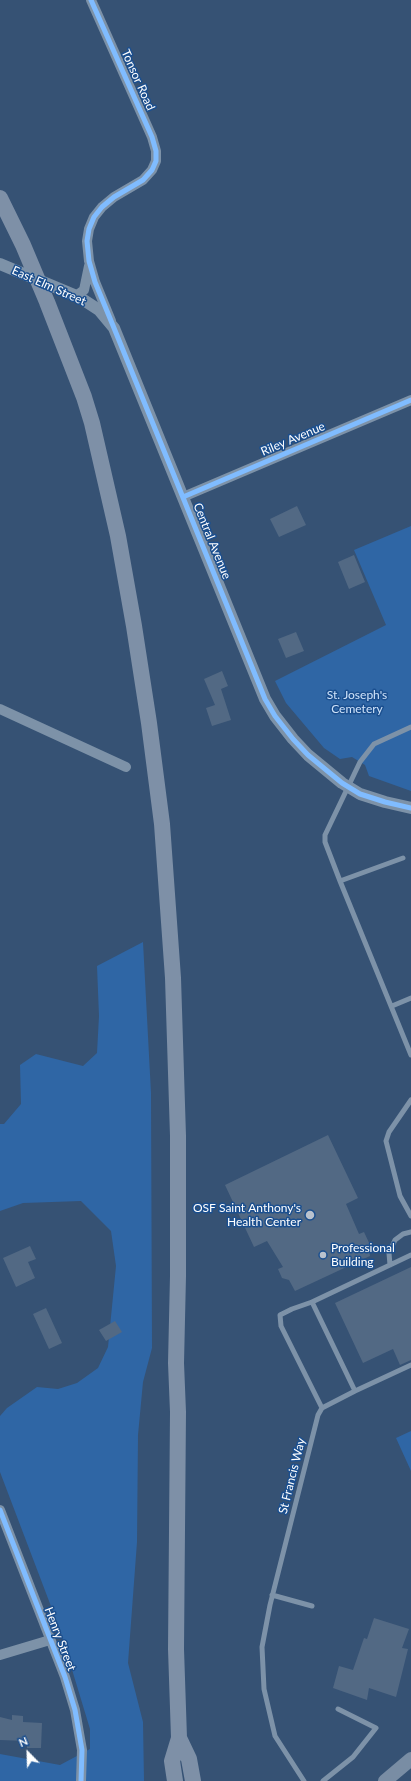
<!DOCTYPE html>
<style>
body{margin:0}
#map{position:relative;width:411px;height:1781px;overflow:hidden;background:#365274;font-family:Lato,sans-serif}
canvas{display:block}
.north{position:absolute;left:8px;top:1733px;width:40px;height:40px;-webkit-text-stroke:3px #1b4f8f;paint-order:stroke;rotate:337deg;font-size:11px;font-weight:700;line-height:16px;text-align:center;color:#fff}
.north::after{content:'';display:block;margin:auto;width:14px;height:18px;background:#fff;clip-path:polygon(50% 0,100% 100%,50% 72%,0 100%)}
</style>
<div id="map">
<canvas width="411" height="1781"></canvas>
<div class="north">N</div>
</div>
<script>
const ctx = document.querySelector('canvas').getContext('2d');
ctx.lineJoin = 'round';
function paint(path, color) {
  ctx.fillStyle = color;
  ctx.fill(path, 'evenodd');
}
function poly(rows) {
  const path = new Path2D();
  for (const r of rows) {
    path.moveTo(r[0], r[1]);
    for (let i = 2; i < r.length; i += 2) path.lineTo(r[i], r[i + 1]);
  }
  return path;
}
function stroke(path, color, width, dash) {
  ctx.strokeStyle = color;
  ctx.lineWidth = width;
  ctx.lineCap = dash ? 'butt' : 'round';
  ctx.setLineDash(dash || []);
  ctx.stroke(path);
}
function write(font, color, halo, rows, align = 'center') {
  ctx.font = font + ' Lato,sans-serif';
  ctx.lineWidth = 3;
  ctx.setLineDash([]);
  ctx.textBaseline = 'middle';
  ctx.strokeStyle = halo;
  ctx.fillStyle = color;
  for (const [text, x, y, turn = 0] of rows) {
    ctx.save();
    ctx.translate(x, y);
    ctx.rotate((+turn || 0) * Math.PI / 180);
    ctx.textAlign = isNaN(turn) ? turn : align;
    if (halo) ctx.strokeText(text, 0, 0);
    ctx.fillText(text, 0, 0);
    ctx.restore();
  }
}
const green = poly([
 [411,526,411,791,369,776,365,765,352,757,340,759,324,748,286,703,275,681,386,625,354,550],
 [143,942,151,1093,152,1348,143,1382,138,1435,137,1542,128,1663,143,1722,144,1781,0,1781,0,1754,60,1765,90,1749,90,1729,60,1630,0,1472,0,1416,7,1408,37,1387,58,1389,77,1383,98,1368,108,1347,116,1266,111,1231,81,1201,23,1203,0,1211,0,1124,4,1124,21,1104,20,1065,36,1054,83,1066,97,1053,99,1016,97,966],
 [411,1431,411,1471,396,1438]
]);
const building = poly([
 [297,506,306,525,279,537,270,519],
 [354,555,365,582,349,589,338,562],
 [296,632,304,651,286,658,278,639],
 [222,671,228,686,221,689,231,720,212,726,206,708,215,705,204,679],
 [328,1135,358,1198,346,1204,359,1234,364,1232,371,1247,369,1250,370,1256,295,1291,289,1280,282,1278,278,1269,283,1267,267,1241,254,1247,225,1185],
 [30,1246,36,1259,28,1262,35,1278,16,1287,3,1258],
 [411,1267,411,1360,400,1365,393,1349,363,1363,335,1303],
 [46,1308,62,1343,49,1349,33,1314],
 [115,1321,122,1332,106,1341,99,1330],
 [374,1618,409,1629,402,1648,408,1649,396,1697,369,1688,367,1700,333,1688,339,1666,353,1670,364,1638,367,1639],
 [12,1715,23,1716,23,1722,42,1723,41,1748,27,1748,27,1741,0,1740,0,1717,12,1720]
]);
const service = poly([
 [411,727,374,744,360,762,325,835,325,842,340,881,411,1055],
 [340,881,403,858],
 [392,1006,411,998],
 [411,1100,389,1132,386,1141,400,1196,411,1216],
 [390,1265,389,1253,395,1240,403,1234,411,1232],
 [312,1302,292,1309,280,1315,281,1326,322,1408],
 [355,1391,411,1365],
 [272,1595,312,1606],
 [304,1781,275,1736,264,1689,262,1647,270,1605,318,1415,322,1408,355,1391,312,1302,411,1255],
 [323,1781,353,1757,376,1728,338,1709]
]);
const minor = poly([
 [91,0,152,137,156,151,156,161,152,170,143,180,114,197,102,207,94,217,89,229,87,241,89,261,95,282,111,321],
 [76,296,84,290,89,266],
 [183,497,411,400],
 [0,709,126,767],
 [0,1510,65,1677,75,1710,82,1750,81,1781],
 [0,1655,50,1640]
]);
const tertiary = poly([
 [79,297,99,310,114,328,265,699,275,716,293,739,308,755,342,783,360,794,385,802,411,808]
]);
const secondary = poly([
 [385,1781,411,1759]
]);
const trunk = poly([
 [0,198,23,245,47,302,84,397,92,423,118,536,134,626,149,723,162,824,173,978,178,1136,178,1276,176,1363,178,1412,176,1649,179,1738,172,1761,175,1781],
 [179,1738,189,1759,193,1781]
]);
const tertiaryBridge = poly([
 [0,264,79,297]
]);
const cycleway = poly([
 [91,0,152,137,156,151,156,161,152,170,143,180,114,197,102,207,94,217,89,229,87,241,89,261,95,282,114,328,265,699,275,716,293,739,308,755,342,783,360,794,385,802,411,808],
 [183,497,411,400],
 [0,1510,65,1677,75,1710,82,1750,81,1781]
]);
const markers = [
 [310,1215,5,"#b9c2ce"],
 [323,1255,4,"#b9c2ce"]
];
const streetNames = [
 ["Tonsor Road",138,80,66],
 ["East Elm Street",49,286,24],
 ["Riley Avenue",293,439,-23],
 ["Central Avenue",212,541,68],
 ["St Francis Way",292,1476,-76],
 ["Henry Street",60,1639,69]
];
const parkNames = [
 ["St. Joseph's",357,695],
 ["Cemetery",357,709]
];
const poiNames = [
 ["OSF Saint Anthony's",301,1208],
 ["Health Center",301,1222],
 ["Professional",331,1248,"left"],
 ["Building",331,1262,"left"]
];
paint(green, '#2f66a5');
paint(building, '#526984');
stroke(service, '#7d92a8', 5);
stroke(minor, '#7d92a8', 10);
stroke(tertiary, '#7d92a8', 12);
stroke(secondary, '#798da4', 14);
stroke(trunk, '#7e90a7', 16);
stroke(tertiaryBridge, '#7d92a8', 12);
stroke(cycleway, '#80bcff', 5);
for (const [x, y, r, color] of markers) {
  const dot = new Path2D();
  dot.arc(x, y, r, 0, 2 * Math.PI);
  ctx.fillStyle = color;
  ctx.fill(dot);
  stroke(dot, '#1b4f8f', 1.5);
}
write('12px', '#fff', '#1b4f8f', streetNames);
write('12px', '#cfe3fa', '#1b4f8f', parkNames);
write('12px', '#fff', '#1b4f8f', poiNames, 'right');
</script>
